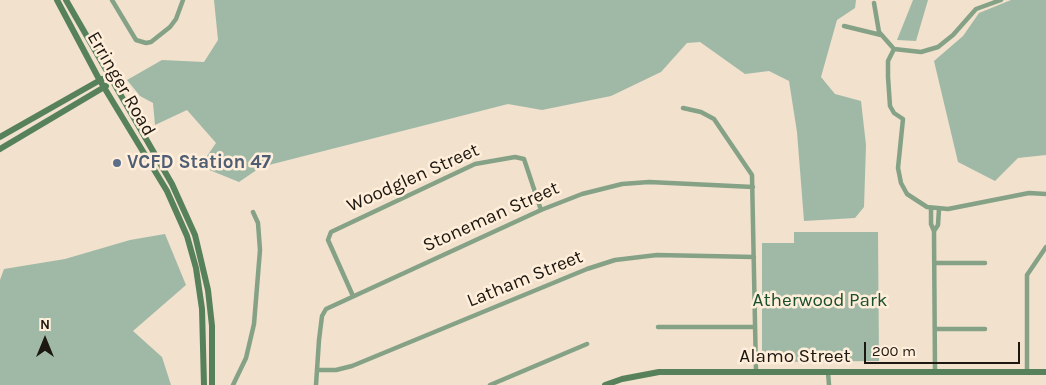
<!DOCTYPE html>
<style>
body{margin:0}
#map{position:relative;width:1046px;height:385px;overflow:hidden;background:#f1e1cd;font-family:Karla,sans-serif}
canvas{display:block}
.north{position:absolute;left:20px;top:315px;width:50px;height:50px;-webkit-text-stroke:4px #ffeeda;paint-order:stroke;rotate:0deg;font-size:14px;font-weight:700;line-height:20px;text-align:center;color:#1c1710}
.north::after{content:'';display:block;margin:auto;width:18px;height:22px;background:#1c1710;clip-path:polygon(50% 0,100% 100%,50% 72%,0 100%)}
.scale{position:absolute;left:864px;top:342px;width:156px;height:22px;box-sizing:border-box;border:2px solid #1c1710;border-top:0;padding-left:6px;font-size:15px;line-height:18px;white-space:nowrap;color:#1c1710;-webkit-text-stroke:4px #ffeeda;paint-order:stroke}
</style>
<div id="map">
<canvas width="1046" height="385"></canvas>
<div class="north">N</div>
<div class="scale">200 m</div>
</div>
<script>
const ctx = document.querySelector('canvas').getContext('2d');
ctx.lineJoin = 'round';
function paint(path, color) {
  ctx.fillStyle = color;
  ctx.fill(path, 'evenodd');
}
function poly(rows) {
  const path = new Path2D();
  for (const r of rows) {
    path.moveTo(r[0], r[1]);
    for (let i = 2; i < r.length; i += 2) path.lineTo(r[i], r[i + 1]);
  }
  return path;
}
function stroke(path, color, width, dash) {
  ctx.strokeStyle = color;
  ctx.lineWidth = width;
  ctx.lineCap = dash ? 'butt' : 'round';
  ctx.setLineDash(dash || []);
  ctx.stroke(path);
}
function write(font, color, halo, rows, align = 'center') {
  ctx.font = font + ' Karla,sans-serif';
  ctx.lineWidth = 5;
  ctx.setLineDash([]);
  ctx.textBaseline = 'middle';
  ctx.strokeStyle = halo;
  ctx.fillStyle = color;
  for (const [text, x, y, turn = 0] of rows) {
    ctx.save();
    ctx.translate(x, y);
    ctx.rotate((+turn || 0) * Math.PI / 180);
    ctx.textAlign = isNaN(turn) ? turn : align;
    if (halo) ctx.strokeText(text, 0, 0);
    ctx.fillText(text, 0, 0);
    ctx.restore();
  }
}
const green = poly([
 [214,0,856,0,855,8,837,20,821,77,835,94,861,101,866,145,864,207,855,218,804,221,797,132,789,81,769,71,745,74,700,42,687,43,661,72,611,96,542,110,508,104,261,167,239,182,207,169,205,159,216,143,187,110,155,125,153,103,140,96,127,80,162,60,204,62,218,40],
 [913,0,928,0,916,41,897,40],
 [1011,0,1046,0,1046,155,1018,158,995,181,958,162,934,61,963,36,979,13],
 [794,232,878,232,879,361,766,362,762,359,762,243,794,243],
 [165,234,186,285,133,331,162,357,171,385,0,385,0,280,4,269,65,259,130,240]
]);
const street = poly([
 [112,0,136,40,146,43,151,42,170,27,176,19,183,0],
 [874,3,879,32,894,49,888,61,888,77,890,106,894,113,903,119,898,168,901,183,907,194,927,207,948,209,1029,193,1046,194],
 [844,26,881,35],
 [894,49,921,52,938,47,953,35,976,9,1001,0],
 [683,108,701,112,714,119,752,175,756,372],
 [931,208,931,224,934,231],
 [935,263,985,263],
 [353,296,328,240,331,232,475,164,515,157,524,159,541,210],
 [658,327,755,327],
 [935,329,985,329],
 [317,370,336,370,352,366,587,269,615,260,657,255,754,257],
 [828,372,829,385],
 [935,372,934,231,938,225,939,209],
 [1027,372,1027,275,1046,247],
 [233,385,246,358,254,324,260,250,258,223,253,212],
 [316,385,319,340,322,316,326,309,541,210,582,194,622,184,649,182,753,187],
 [490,385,587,344]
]);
const secondary = poly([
 [57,0,99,79,167,191,187,236,196,268,202,309,204,385],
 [66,0,172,184,195,235,208,290,212,326,212,385],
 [0,137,102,79],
 [0,149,106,86],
 [605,385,622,379,659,372,1046,372]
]);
const markers = [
 [117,163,5,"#5c6f8a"]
];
const streetNames = [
 ["Erringer Road",121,84,60],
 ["Woodglen Street",413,178,-24],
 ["Stoneman Street",491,217,-24],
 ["Latham Street",525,279,-22],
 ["Alamo Street",795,357]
];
const serviceNames = [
 ["VCFD Station 47",127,163]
];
const parkNames = [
 ["Atherwood Park",820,301]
];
paint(green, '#a0b9a6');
stroke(street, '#85a287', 4.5);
stroke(secondary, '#56815a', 6);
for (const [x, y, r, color] of markers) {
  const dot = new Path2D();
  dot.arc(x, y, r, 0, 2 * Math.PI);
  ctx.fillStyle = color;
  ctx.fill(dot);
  stroke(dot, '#ffeeda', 2);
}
write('19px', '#1c1710', '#ffeeda', streetNames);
write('bold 19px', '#4e5e75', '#ffeeda', serviceNames, 'left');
write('19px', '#18502e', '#ffeeda', parkNames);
</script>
